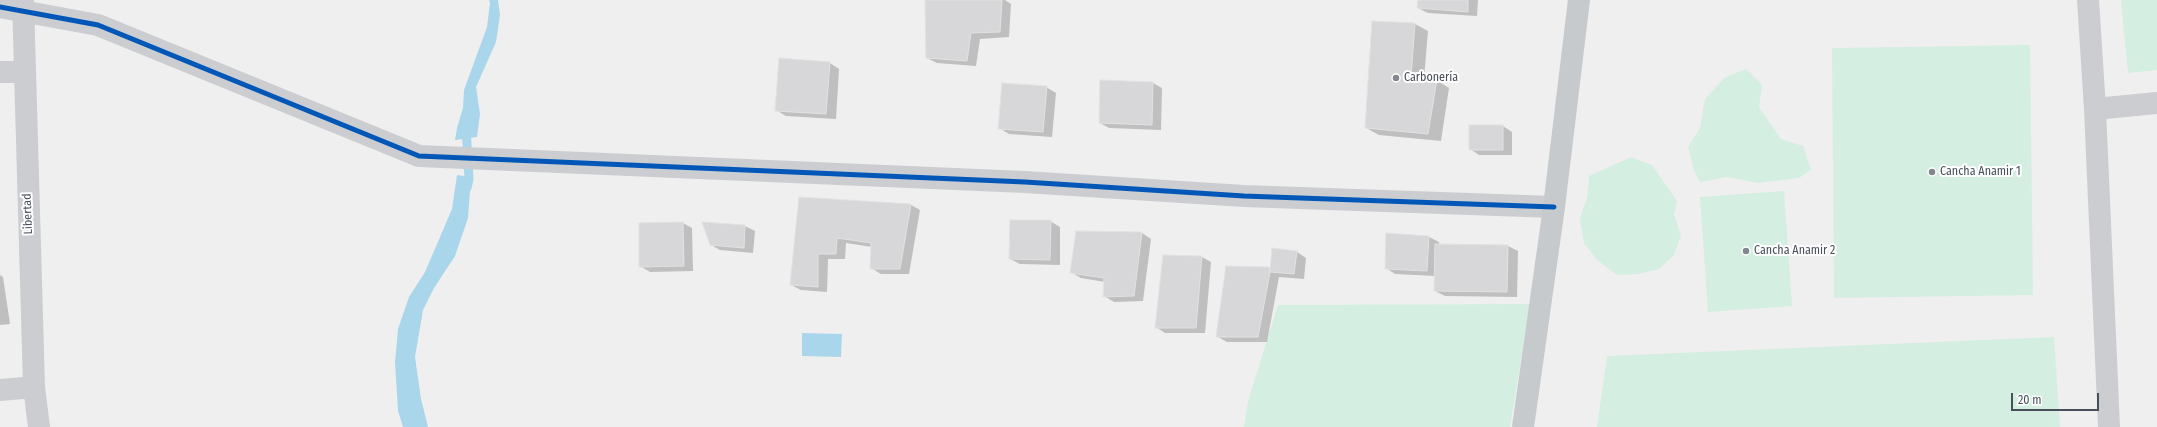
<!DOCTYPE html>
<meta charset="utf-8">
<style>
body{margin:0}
#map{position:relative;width:2157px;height:427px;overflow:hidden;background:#f0efef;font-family:"Fira Sans Condensed",sans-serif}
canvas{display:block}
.scale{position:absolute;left:2011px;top:393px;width:88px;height:18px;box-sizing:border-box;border:2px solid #474f5b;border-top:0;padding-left:5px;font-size:12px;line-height:14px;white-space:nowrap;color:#474f5b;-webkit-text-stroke:3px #fff;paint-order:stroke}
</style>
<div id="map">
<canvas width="2157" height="427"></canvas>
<div class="scale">20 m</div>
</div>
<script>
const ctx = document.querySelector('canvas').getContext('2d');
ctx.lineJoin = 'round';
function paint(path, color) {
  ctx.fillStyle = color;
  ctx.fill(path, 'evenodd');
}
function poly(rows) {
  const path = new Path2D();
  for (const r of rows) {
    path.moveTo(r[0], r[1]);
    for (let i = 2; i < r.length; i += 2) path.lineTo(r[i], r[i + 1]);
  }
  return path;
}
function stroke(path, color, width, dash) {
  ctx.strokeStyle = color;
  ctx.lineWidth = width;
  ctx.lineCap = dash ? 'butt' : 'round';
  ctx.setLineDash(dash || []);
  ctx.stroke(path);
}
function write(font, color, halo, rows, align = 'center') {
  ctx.font = font + ' "Fira Sans Condensed",sans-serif';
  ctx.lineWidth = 4;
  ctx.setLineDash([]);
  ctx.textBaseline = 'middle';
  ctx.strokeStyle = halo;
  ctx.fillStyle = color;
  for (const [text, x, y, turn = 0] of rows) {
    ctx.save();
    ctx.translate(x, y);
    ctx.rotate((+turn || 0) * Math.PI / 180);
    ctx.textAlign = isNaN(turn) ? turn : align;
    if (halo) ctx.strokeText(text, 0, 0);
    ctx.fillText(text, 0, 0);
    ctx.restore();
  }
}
const green = poly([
 [2121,0,2157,0,2157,70,2128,73],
 [2030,45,2033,295,1834,298,1832,48],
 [1746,69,1762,85,1759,107,1781,139,1803,146,1811,170,1799,178,1758,183,1727,177,1700,182,1694,170,1688,147,1700,128,1705,99,1724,78],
 [1631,157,1652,165,1677,201,1674,215,1681,235,1674,255,1659,269,1639,274,1617,275,1597,260,1584,243,1580,218,1587,198,1589,176],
 [1784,191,1792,306,1708,312,1700,197],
 [1530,304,1510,427,1244,427,1248,401,1278,305],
 [2054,337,2060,427,1597,427,1607,356]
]);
const water = poly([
 [489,0,498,0,500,15,496,42,476,87,480,114,477,137,455,140,457,128,463,108,464,90,487,27,490,3],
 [457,175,471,177,468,218,455,256,434,288,423,310,415,357,421,399,428,427,403,427,398,411,395,362,398,329,409,297,425,272,452,209],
 [802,333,842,334,841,357,802,356]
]);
const shadow = poly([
 [926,0,1005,0,1011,4,1009,37,980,39,976,66,937,63,927,58],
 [1419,0,1478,0,1477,16,1428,13,1418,8],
 [1415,24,1428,31,1424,79,1436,80,1449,88,1441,141,1379,135,1366,128],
 [830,63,839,69,836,119,786,116,776,110],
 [1153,83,1162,88,1161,130,1109,128,1100,123],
 [1046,87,1056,93,1052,137,1009,134,999,128],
 [1503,126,1512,132,1512,155,1479,155,1470,149],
 [800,198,911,205,920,210,909,274,881,274,871,268,872,247,846,243,845,259,828,259,827,292,801,290,791,285],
 [1050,221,1060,227,1060,265,1020,264,1010,259],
 [683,223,692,228,693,271,650,272,640,266],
 [704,223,745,226,755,231,753,253,720,250,711,245],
 [1142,233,1151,239,1143,301,1114,302,1104,296,1105,282,1081,278,1071,272],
 [1387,234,1429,237,1439,242,1439,245,1508,246,1518,251,1517,297,1445,296,1435,291,1435,276,1395,274,1386,268],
 [1297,252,1306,258,1304,279,1279,277,1267,342,1227,342,1218,337,1269,268,1271,269],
 [1202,257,1211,262,1205,333,1165,333,1156,327],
 [0,275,3,277,10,324,0,325]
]);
const stream = poly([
 [466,127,469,179,467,188]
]);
const building = poly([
 [925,0,1002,0,1000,32,971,33,967,61,926,58,925,0],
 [1418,0,1468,0,1468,12,1417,8,1418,0],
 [1372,21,1415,23,1411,77,1437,79,1428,134,1365,128,1372,21],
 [779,58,830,62,826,114,775,111,779,58],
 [1100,80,1153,82,1152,125,1099,123,1100,80],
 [1002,83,1047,86,1043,132,998,129,1002,83],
 [1469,125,1503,125,1503,150,1469,150,1469,125],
 [799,197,911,204,900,269,870,269,871,243,837,238,836,254,818,254,818,287,790,285,799,197],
 [1010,220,1051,220,1050,260,1009,259,1010,220],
 [683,222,684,266,639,267,639,223,683,222],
 [702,222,745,225,744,248,710,245,702,222],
 [1076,231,1142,232,1134,296,1103,297,1104,278,1070,273,1076,231],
 [1386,233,1429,236,1427,271,1385,269,1386,233],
 [1435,244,1508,245,1507,292,1434,291,1435,244],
 [1272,248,1297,251,1294,274,1270,272,1272,248],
 [1163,255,1202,256,1196,328,1155,328,1163,255],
 [1226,266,1269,267,1270,272,1258,337,1216,337,1226,266]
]);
const street = poly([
 [23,0,34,387,39,427],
 [2088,0,2095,109,2109,427],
 [0,7,98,25,419,156,1025,182,1244,196,1554,207],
 [0,72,24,72],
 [2095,109,2157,103],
 [0,390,34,387]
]);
const primary = poly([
 [1523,427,1554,207,1579,0]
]);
const cycleway = poly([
 [0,7,98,25,419,156,1025,182,1244,196,1554,207]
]);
const markers = [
 [1396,78,4,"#82878f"],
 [1932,172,4,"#82878f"],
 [1746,251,4,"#82878f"]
];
const poiNames = [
 ["Carbonería",1404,78],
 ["Cancha Anamir 1",1940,172],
 ["Cancha Anamir 2",1754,251]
];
const streetNames = [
 ["Libertad",28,214,-92]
];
paint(green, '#d4eee1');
paint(water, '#aad6eb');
paint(shadow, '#0003');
stroke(stream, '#aad6eb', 9);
paint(building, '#d7d7d9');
stroke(building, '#e1e1e2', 1);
stroke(street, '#cbcdd0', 22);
stroke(primary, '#c7cacd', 22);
stroke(cycleway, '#0057b8', 5);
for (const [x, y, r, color] of markers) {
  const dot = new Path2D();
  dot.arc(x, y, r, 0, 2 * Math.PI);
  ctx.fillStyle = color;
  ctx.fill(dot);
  stroke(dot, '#fff', 1.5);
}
write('12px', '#474f5b', '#fff', poiNames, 'left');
write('12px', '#474f5b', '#fff', streetNames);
</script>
